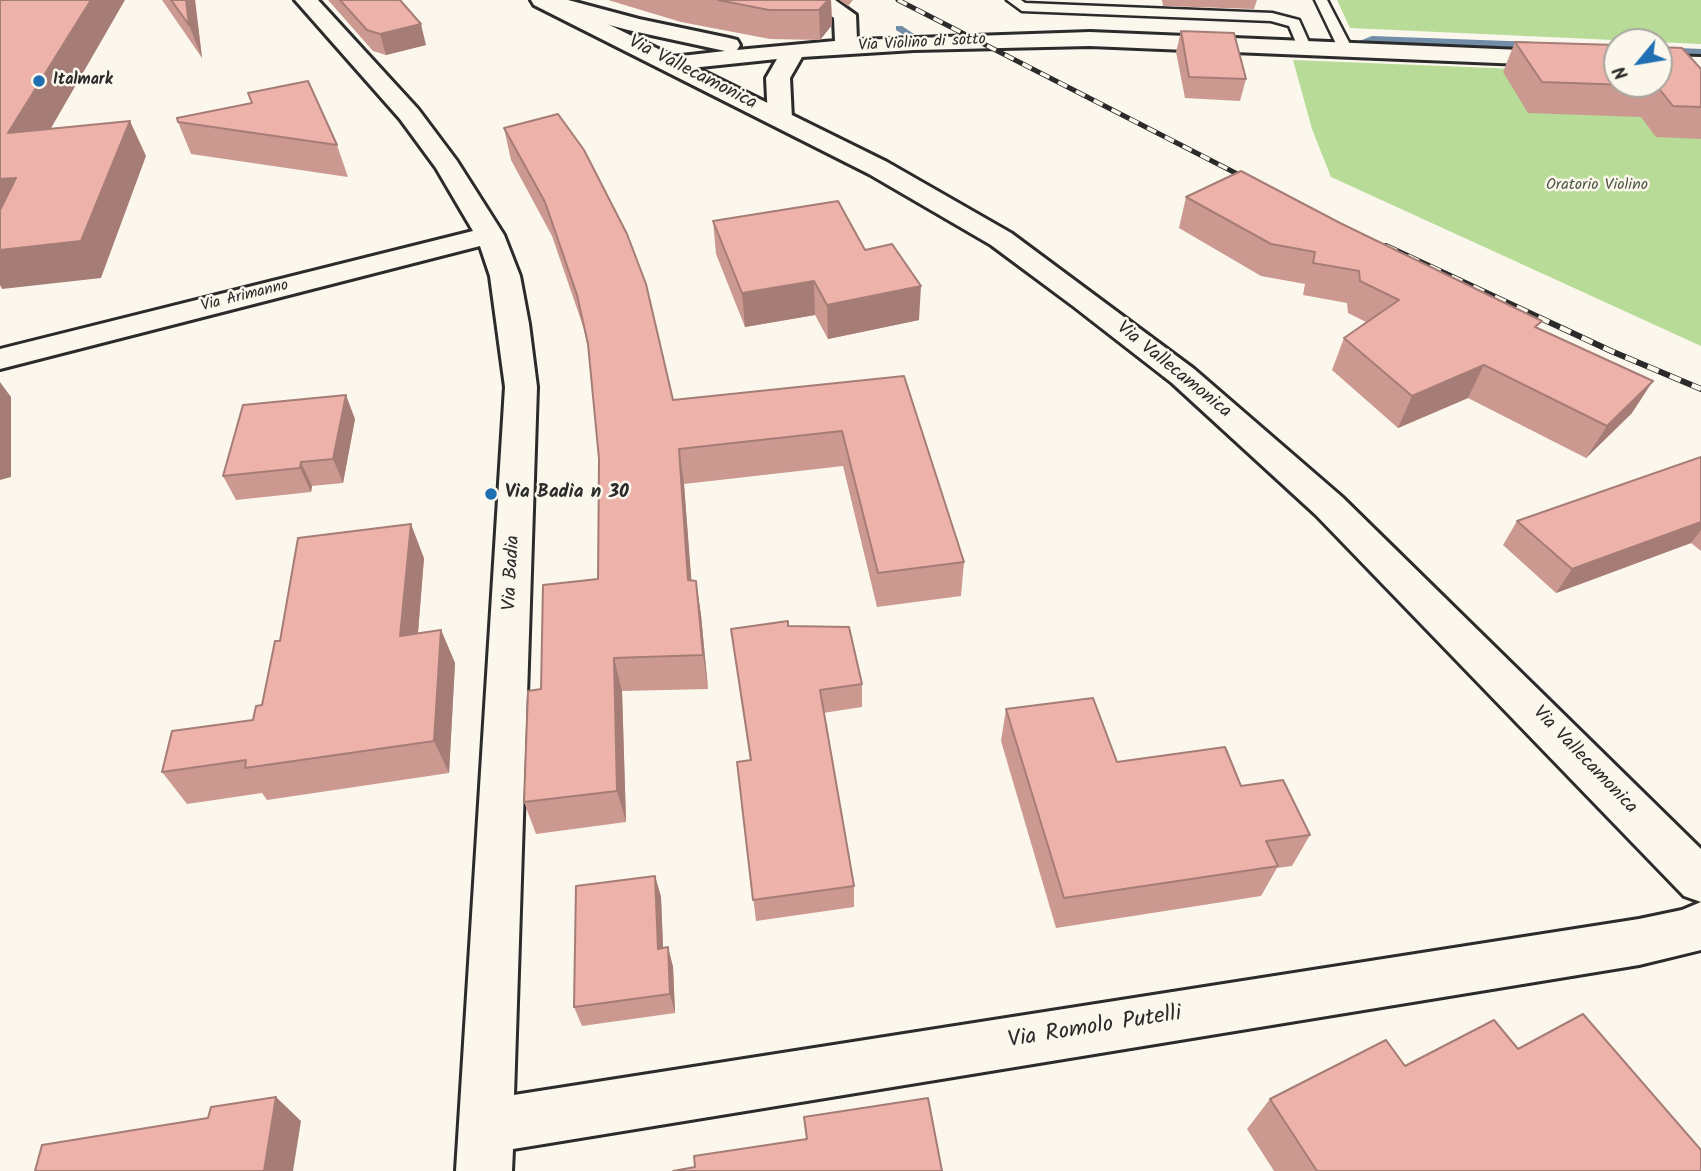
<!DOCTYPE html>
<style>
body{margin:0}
#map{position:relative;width:1701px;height:1171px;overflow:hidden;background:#fbf7ec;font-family:Kalam,sans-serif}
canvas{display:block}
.north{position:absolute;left:1603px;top:28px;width:70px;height:70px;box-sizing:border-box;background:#fbf7ec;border:2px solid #a8a59f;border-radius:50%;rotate:240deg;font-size:19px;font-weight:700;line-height:28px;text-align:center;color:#2b2b2b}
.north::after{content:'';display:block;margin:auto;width:24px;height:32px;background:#1f6fb2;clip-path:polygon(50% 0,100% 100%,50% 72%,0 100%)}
</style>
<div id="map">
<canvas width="1701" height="1171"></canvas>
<div class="north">N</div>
</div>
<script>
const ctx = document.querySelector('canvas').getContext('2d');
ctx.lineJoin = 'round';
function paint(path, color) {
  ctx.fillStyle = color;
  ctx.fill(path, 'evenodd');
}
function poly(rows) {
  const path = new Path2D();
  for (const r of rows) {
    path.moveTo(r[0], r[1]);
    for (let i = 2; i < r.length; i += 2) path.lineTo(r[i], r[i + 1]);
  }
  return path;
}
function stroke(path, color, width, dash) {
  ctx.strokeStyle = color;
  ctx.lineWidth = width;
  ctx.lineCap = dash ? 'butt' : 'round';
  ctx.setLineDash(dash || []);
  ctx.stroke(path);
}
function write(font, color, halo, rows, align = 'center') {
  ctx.font = font + ' Kalam,sans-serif';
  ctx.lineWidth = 5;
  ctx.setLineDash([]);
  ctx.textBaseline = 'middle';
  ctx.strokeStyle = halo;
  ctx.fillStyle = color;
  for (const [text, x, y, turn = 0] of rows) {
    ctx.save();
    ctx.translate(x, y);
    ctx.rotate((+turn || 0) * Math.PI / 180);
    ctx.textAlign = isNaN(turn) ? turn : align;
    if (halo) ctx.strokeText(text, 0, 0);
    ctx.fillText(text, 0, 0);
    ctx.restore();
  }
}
const green = poly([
 [1337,0,1701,0,1701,44,1350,28],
 [1293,60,1617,73,1617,84,1659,84,1701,106,1701,346,1331,177,1312,129]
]);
const stream = poly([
 [896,26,902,26,914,34,906,36,896,30,896,26],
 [1372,36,1535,42,1540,45,1535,48,1373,42,1357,47,1352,44,1372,36],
 [1659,47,1701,49,1701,55,1659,53,1659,47]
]);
const service = poly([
 [1007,0,1021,0,1025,3,1272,13,1299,20,1312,49,1310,52,1300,52,1289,26,1271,21,1022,11,1007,0],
 [1315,0,1327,0,1353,50,1351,53,1346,54,1339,50,1315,0]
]);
const minor = poly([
 [295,0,318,0,418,109,457,161,504,235,520,276,529,324,537,387,514,1095,1639,919,1682,910,1701,902,1701,950,1639,965,513,1149,512,1171,456,1171,505,387,490,276,480,246,0,369,0,349,473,231,436,168,400,119,295,0],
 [533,0,568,0,639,19,729,38,737,40,740,45,737,50,835,41,834,18,809,0,835,0,856,15,857,40,1090,32,1617,54,1617,68,1090,46,914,50,802,57,790,78,792,119,789,124,780,126,771,124,768,119,766,78,777,59,672,70,664,68,660,63,664,58,725,51,628,30,536,5,533,0],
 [1659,56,1701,57,1701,71,1659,70,1659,56]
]);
const secondary = poly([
 [531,0,559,0,887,162,1011,233,1194,369,1342,497,1701,849,1701,902,1684,896,1316,515,1172,383,1073,306,991,245,869,174,534,5,531,0]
]);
const railFar1 = poly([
 [898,0,1253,182]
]);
const rail = poly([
 [1386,246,1611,351,1701,389]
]);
const wall = poly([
 [162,0,195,0,202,58],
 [328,0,400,0,426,45,386,55,373,51],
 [608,0,831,0,832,25,820,40,770,39,681,22],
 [839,0,853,0,848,6],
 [1162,0,1257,0,1254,9,1163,6],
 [1181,31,1246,79,1240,101,1185,98,1176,52],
 [1515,42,1701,69,1701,139,1656,137,1641,117,1528,113,1503,72],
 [178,122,337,145,348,177,191,154],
 [504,128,673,400,904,376,964,562,961,596,877,607,843,466,684,484,691,580,696,581,701,615,708,689,622,691,626,822,536,834,524,802,541,689,598,579,599,459,588,348,584,329,552,236,511,160],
 [1186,197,1538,328,1632,413,1586,458,1468,398,1398,428,1332,370,1344,338,1366,322,1348,313,1347,303,1303,295,1305,284,1261,276,1179,228],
 [713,221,865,250,919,320,828,339,815,315,745,327,716,254],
 [355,419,343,483,312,486,311,492,236,500,223,476],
 [1701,457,1701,551,1691,543,1556,593,1503,545,1517,521],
 [424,558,418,633,441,630,455,663,449,773,267,800,262,793,187,804,162,772,253,720,262,705,280,641],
 [788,626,862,684,862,707,823,713,854,886,854,907,756,921,737,762,750,760,731,629],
 [1006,709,1117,762,1241,786,1310,835,1292,866,1277,868,1261,896,1056,928,1001,741],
 [655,876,661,897,663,948,668,947,673,967,675,1013,582,1026,574,1007],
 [1518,1049,1701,1171,1274,1171,1247,1129,1270,1099,1405,1066]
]);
const shadedWall = poly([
 [91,0,125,0,28,168,8,133],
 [186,0,195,0,202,58,189,25],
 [828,0,831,0,832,25,820,40,819,10],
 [421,24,426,45,386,55,380,34],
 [130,121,146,156,101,278,2,289,0,285,0,250],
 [16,178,0,218,0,179],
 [814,281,815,315,745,327,742,293],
 [921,286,919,320,828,339,827,305],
 [1484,365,1468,398,1398,428,1412,396],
 [1653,381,1632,413,1586,458,1607,426],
 [0,382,11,397,11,477,0,480],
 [346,395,355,419,343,483,333,459],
 [679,449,684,484,694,614,688,580],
 [301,462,312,486,311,492,300,468],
 [1701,522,1701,530,1691,543,1556,593,1572,569],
 [411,524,424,558,415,669,400,636],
 [696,581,701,615,708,689,703,655],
 [441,630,455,663,449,773,434,741],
 [614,658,622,691,626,822,617,791],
 [655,876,661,897,664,969,658,949],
 [668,947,673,967,675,1013,670,994],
 [276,1097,301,1121,293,1171,264,1171]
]);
const building = poly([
 [0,0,91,0,8,133,130,121,81,241,0,250,0,210,16,178,0,179,0,0],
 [171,0,186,0,189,25,171,0],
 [340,0,400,0,421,24,380,34,367,30,340,0],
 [718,0,828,0,819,10,769,10,718,0],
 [1181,31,1234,33,1246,79,1189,77,1181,31],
 [1515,42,1617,45,1617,84,1659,84,1659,47,1682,48,1701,69,1701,107,1673,106,1657,86,1542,82,1515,42],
 [308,81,337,145,178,122,177,118,252,103,248,93,308,81],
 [558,114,584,150,627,234,646,284,673,400,904,376,964,562,878,573,842,431,679,449,688,580,696,581,703,655,614,658,617,791,524,802,528,691,541,689,543,585,598,579,599,459,588,344,577,295,545,202,504,128,558,114],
 [1241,171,1340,223,1542,321,1535,327,1653,381,1607,426,1484,365,1412,396,1344,338,1399,300,1360,281,1359,271,1313,263,1315,252,1271,244,1186,197,1241,171],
 [838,201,865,250,892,244,921,286,827,305,814,281,742,293,713,221,838,201],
 [346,395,333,459,301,462,300,468,223,476,243,405,346,395],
 [1701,457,1701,522,1572,569,1517,521,1701,457],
 [411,524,400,636,441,630,434,741,245,768,246,760,162,772,172,731,253,720,256,706,262,705,275,641,280,641,298,538,411,524],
 [788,621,788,626,849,627,862,684,820,690,854,886,753,900,737,762,751,760,731,629,788,621],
 [1093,698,1117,762,1225,747,1241,786,1283,780,1310,835,1266,841,1278,866,1064,898,1006,709,1093,698],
 [655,876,658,949,668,947,670,994,574,1007,576,886,655,876],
 [1583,1014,1701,1150,1701,1171,1317,1171,1270,1099,1386,1040,1405,1066,1494,1020,1518,1049,1583,1014],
 [276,1097,264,1171,35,1171,42,1145,208,1118,211,1107,276,1097],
 [928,1098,942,1171,673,1171,695,1167,694,1156,807,1139,804,1117,928,1098]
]);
const markers = [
 [39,81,7,"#1f6fb2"],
 [491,494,7,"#1f6fb2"]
];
const farStreetnames = [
 ["Via Violino di sotto",922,44,-3],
 ["Via Arimanno",245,297,-14]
];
const farPoinames = [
 ["Italmark",53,81]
];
const farParknames = [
 ["Oratorio Violino",1597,186]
];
const streetNames = [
 ["Via Vallecamonica",692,74,27],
 ["Via Vallecamonica",1173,371,39],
 ["Via Badia",513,573,-87],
 ["Via Vallecamonica",1584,761,46]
];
const poiNames = [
 ["Via Badia n 30",505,494]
];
const nearStreetnames = [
 ["Via Romolo Putelli",1095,1029,-9]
];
paint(green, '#b8dc97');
paint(stream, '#718da8');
stroke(service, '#2b2b2b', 5);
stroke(minor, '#2b2b2b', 6);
stroke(secondary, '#2b2b2b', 6);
paint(service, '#fbf7ec');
paint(minor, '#fbf7ec');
paint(secondary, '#fbf7ec');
stroke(railFar1, '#2b2b2b', 5);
stroke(rail, '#2b2b2b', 6);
stroke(railFar1, '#fbf7ec', 3.5, [10]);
stroke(rail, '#fbf7ec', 4.5, [12]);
paint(wall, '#cc9991');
paint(shadedWall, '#a67d76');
paint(building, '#edb2a9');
stroke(building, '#a67d76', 2);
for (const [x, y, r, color] of markers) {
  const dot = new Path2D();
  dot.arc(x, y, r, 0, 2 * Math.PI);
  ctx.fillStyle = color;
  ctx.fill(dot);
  stroke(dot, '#fbf7ec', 2.5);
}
write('16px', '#2b2b2b', '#fbf7ec', farStreetnames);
write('bold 16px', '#2b2b2b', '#fbf7ec', farPoinames, 'left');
write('16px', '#4e5746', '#fbf7ec', farParknames);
write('19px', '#2b2b2b', '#fbf7ec', streetNames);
write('bold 19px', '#2b2b2b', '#fbf7ec', poiNames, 'left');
write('23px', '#2b2b2b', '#fbf7ec', nearStreetnames);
</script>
